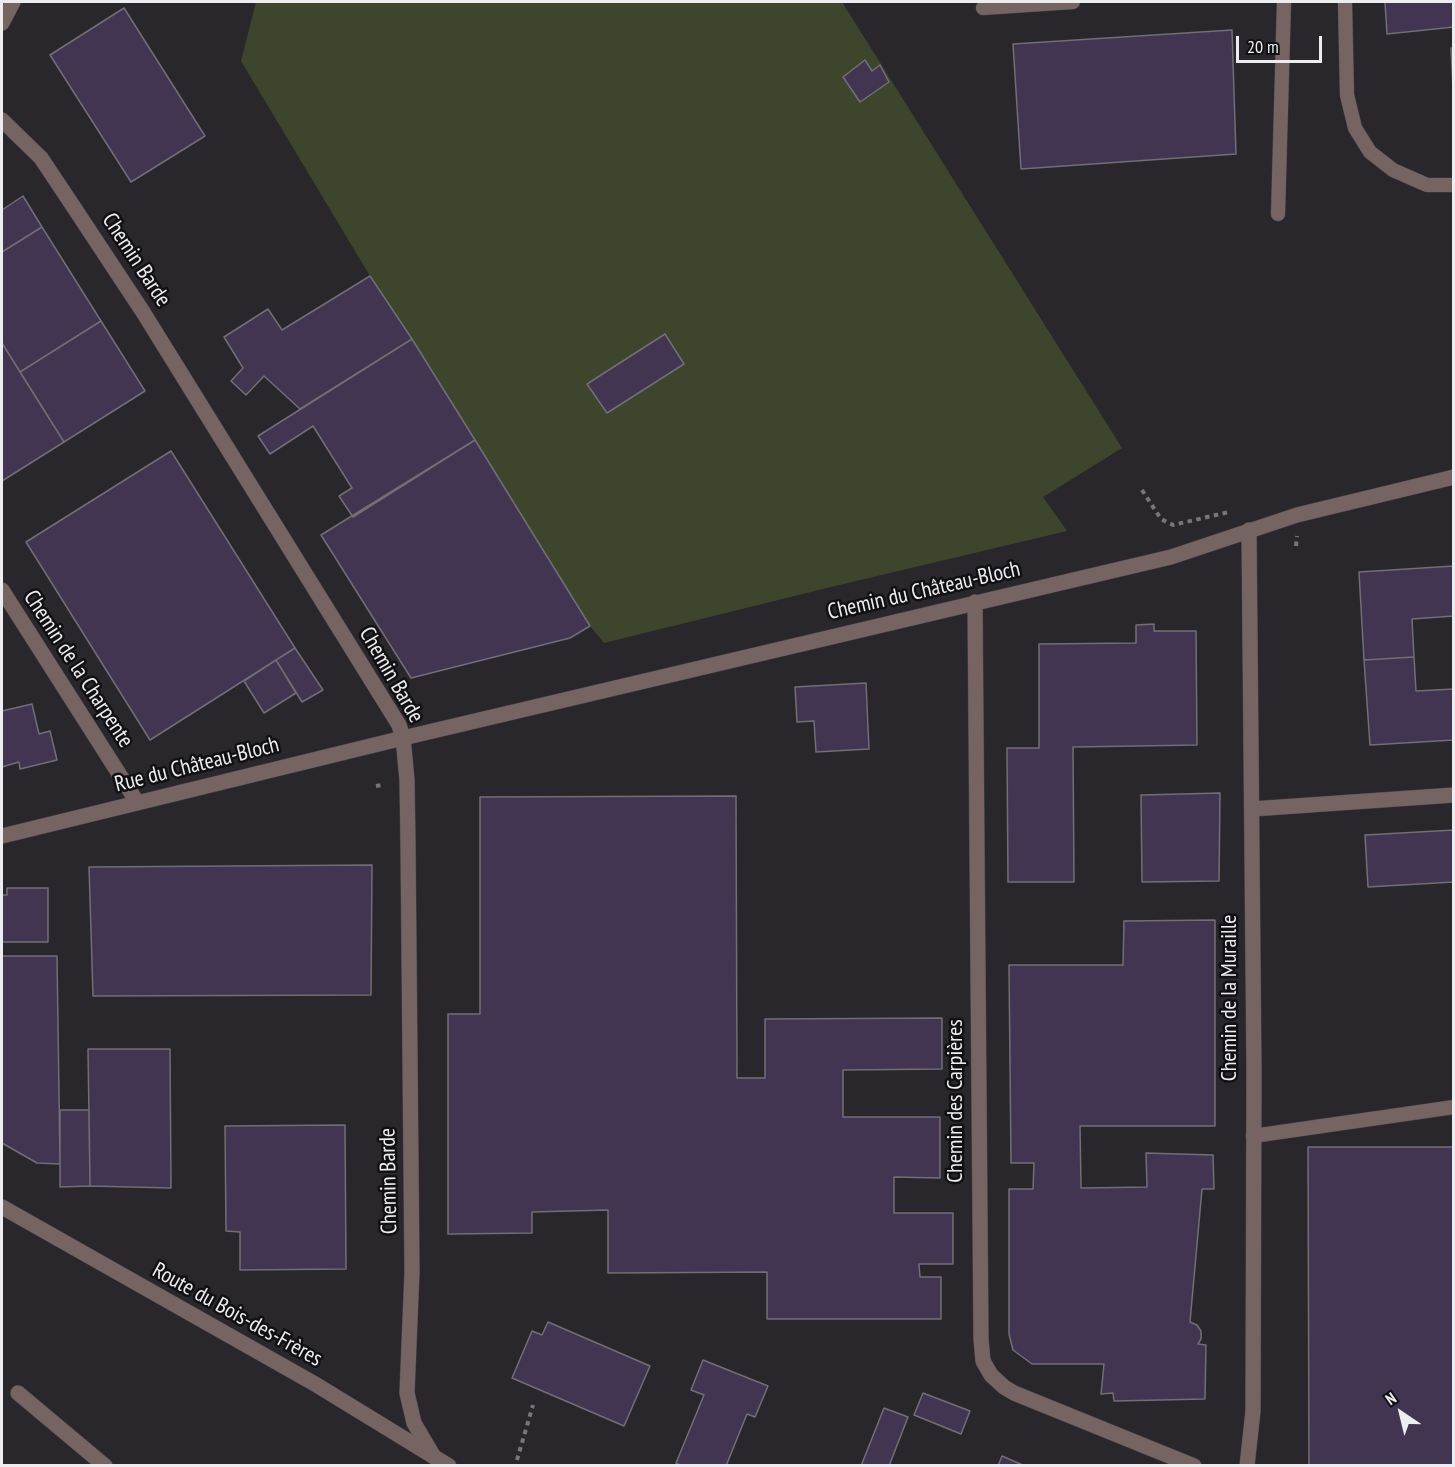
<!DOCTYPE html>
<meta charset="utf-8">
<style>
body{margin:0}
#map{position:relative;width:1455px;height:1467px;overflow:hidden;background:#29272c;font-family:"PT Sans Narrow",sans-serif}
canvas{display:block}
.frame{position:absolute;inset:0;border:3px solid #edecef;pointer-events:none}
.north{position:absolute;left:1371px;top:1383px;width:60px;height:60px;-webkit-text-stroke:4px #111013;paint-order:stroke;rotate:325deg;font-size:16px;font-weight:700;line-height:24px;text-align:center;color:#edecef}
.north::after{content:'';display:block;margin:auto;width:21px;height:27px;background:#edecef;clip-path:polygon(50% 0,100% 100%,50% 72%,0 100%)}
.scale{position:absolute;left:1236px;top:36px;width:86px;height:27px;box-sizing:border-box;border:3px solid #edecef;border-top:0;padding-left:8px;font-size:18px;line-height:21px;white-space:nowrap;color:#edecef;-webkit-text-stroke:4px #111013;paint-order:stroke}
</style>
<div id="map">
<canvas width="1455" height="1467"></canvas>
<div class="frame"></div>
<div class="north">N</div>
<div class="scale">20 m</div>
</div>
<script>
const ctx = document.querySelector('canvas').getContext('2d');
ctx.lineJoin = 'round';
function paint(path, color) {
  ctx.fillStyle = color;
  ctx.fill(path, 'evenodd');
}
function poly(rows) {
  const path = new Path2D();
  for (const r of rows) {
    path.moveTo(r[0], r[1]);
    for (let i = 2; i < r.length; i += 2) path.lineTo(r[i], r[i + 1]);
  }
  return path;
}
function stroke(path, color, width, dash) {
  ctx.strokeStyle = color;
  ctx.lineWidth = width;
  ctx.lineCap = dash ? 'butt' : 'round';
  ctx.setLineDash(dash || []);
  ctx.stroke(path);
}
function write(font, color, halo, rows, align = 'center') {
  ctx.font = font + ' "PT Sans Narrow",sans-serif';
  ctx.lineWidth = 5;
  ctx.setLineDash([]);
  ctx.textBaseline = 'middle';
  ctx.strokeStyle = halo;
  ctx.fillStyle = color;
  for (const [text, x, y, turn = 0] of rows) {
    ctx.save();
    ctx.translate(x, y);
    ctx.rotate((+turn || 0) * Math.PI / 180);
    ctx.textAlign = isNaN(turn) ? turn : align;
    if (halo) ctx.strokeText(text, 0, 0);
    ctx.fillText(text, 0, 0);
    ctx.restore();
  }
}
const green = poly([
 [256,2,842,2,1122,448,1043,497,1067,531,831,587,604,643,590,626,475,440,370,276,241,61]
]);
const building = poly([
 [1385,2,1454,2,1454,27,1387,34,1385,2],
 [124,8,205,136,131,182,50,55,124,8],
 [1232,30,1236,154,1021,169,1013,44,1232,30],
 [1451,48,1454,48,1454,109,1451,48],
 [865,60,872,71,880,65,889,82,860,102,843,77,865,60],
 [23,196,42,227,2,252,2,210,23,196],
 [42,227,101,321,20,372,2,343,2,252,42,227],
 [370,276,412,339,300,409,264,376,246,395,231,381,243,368,224,337,268,309,282,330,370,276],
 [101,321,145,391,64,442,20,372,101,321],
 [665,334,684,364,607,413,587,384,665,334],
 [412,339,475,440,353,517,339,496,352,488,313,426,270,454,258,436,412,339],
 [2,343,64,442,2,481,2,343],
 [475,440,590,626,570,638,411,678,321,535,475,440],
 [171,451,295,648,150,740,26,542,171,451],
 [1454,566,1454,616,1412,619,1414,657,1364,660,1359,572,1454,566],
 [1154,624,1154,631,1196,631,1197,745,1073,747,1074,882,1008,882,1007,748,1039,748,1039,644,1136,643,1136,625,1154,624],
 [295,648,323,690,302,702,276,660,295,648],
 [1414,657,1416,691,1454,689,1454,740,1370,745,1364,660,1414,657],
 [276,660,296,693,264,713,244,681,276,660],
 [866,683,869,749,816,752,814,721,797,722,795,687,866,683],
 [32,704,39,734,50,731,57,760,20,769,19,762,2,767,2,711,32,704],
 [1220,793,1219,881,1142,882,1141,795,1220,793],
 [736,796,737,1078,765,1078,765,1019,942,1018,942,1069,843,1070,843,1117,940,1117,940,1178,894,1177,894,1213,953,1213,953,1264,919,1264,920,1277,941,1277,941,1319,767,1319,767,1272,608,1273,608,1210,532,1212,532,1233,448,1234,448,1014,480,1014,480,797,736,796],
 [1454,830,1454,882,1368,887,1365,835,1454,830],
 [372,865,371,995,93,996,89,867,372,865],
 [7,888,48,888,48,942,2,942,2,895,7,895,7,888],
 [1215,920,1215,1126,1080,1126,1081,1188,1147,1187,1146,1153,1213,1155,1214,1189,1202,1189,1190,1322,1197,1325,1201,1331,1201,1339,1198,1344,1206,1345,1205,1399,1114,1401,1113,1393,1101,1394,1104,1364,1032,1364,1013,1350,1009,1334,1009,1189,1033,1189,1034,1163,1011,1163,1009,965,1123,965,1124,921,1215,920],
 [2,956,57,956,60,1164,37,1163,2,1143,2,956],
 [88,1049,170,1049,171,1188,90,1186,88,1049],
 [60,1110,89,1110,90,1186,60,1187,60,1110],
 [345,1125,346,1269,240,1270,240,1232,226,1231,225,1126,345,1125],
 [1308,1147,1454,1147,1454,1466,1309,1466,1308,1147],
 [548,1322,650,1366,624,1426,512,1378,532,1331,542,1335,548,1322],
 [703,1360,768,1386,755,1417,747,1414,726,1466,682,1466,676,1463,704,1395,691,1390,703,1360],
 [923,1393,970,1411,961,1434,914,1415,923,1393],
 [884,1408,908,1417,889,1466,861,1466,884,1408],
 [1002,1456,1025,1466,998,1466,1002,1456]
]);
const path = poly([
 [1142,490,1161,519,1173,525,1229,512],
 [1296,546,1297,536],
 [376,786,382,785],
 [517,1460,533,1405]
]);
const service = poly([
 [1345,2,1347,95,1355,128,1370,152,1393,170,1427,185,1454,185],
 [983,8,1073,2],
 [1278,214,1284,2],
 [1253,1136,1454,1107]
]);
const pedestrian = poly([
 [1252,809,1454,795]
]);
const minor = poly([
 [2,120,41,158,71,203,143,312,399,725,403,738,407,780,408,844,412,1272,407,1393,414,1423,434,1457],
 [2,590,137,802],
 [975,602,981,1339,983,1361,991,1375,1004,1387,1014,1393,1194,1466],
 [18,1393,105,1466],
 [1247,1466,1253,1411,1254,1071,1249,530]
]);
const tertiary = poly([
 [2,23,13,2],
 [2,836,403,738,1171,557,1297,515,1454,477],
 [2,1207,315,1384,449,1466]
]);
const streetNames = [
 ["Chemin Barde",136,260,57],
 ["Chemin du Château-Bloch",924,591,-13],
 ["Chemin de la Charpente",78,669,57],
 ["Chemin Barde",391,675,60],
 ["Rue du Château-Bloch",197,765,-14],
 ["Chemin de la Muraille",1230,998,-90],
 ["Chemin des Carpières",956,1101,-90],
 ["Chemin Barde",389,1181,-91],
 ["Route du Bois-des-Frères",237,1315,29]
];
paint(green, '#3e452d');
paint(building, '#413552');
stroke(building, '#716f75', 1.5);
stroke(service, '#444347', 15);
stroke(pedestrian, '#444347', 16);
stroke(minor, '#444347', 16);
stroke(tertiary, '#444347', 16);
stroke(path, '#78767a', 4, [4.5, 4.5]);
stroke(service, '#766463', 14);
stroke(pedestrian, '#766463', 15);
stroke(minor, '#766463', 15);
stroke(tertiary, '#766463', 15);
write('22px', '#edecef', '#111013', streetNames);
</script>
